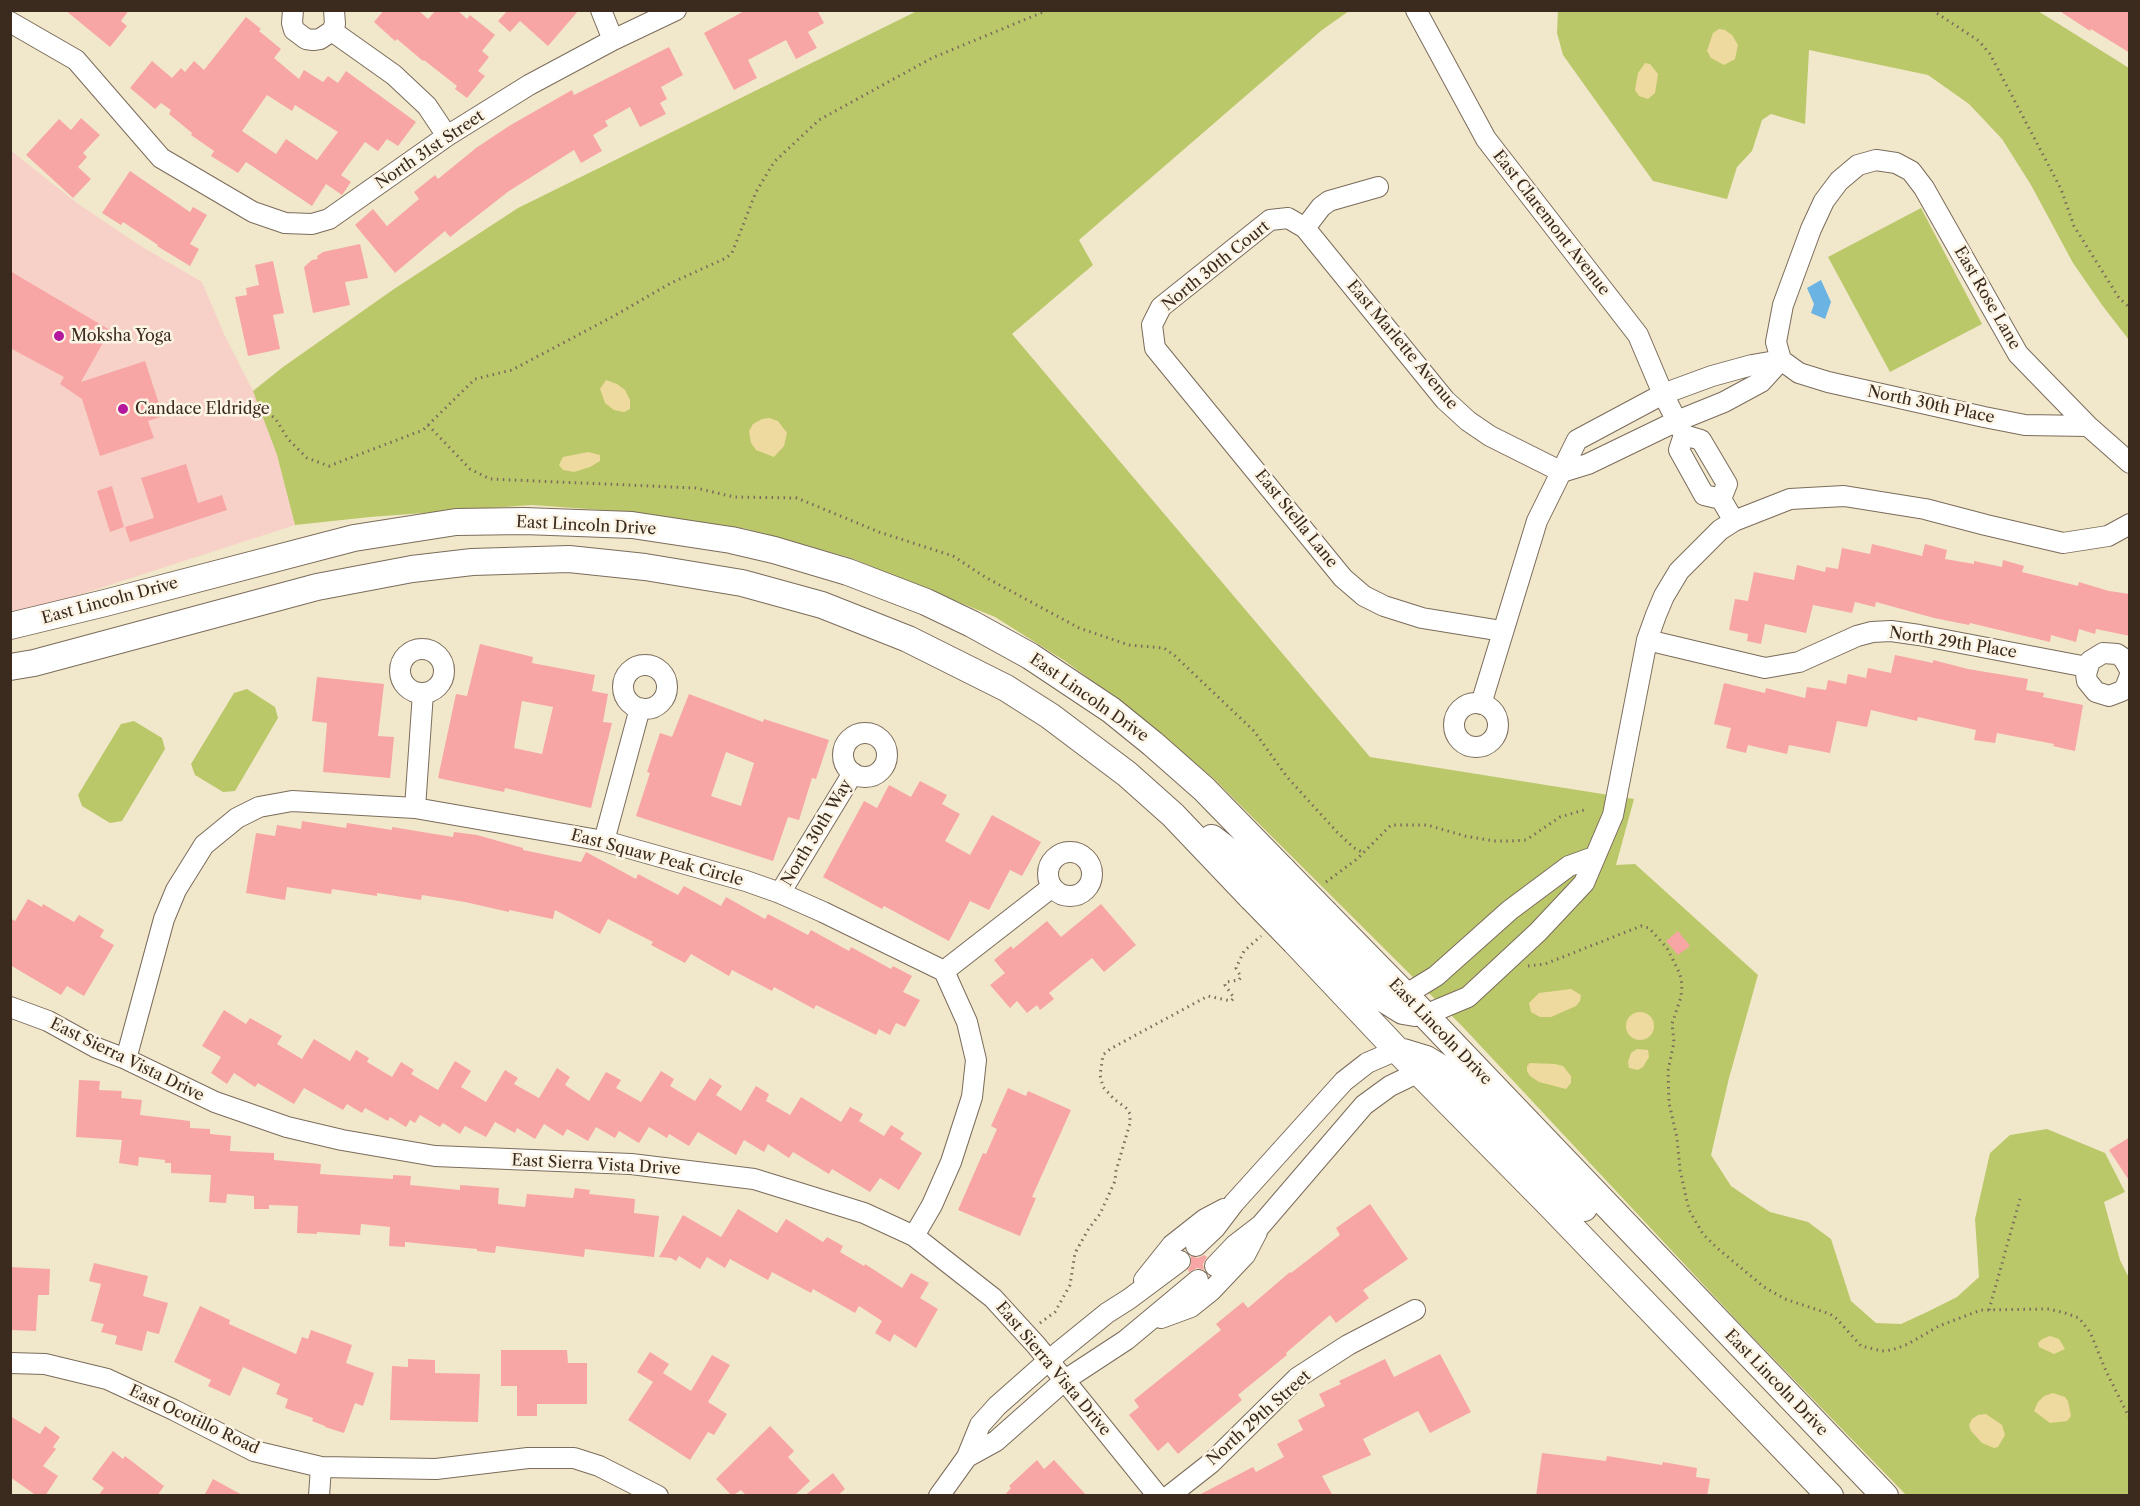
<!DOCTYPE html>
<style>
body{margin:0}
#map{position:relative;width:2140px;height:1506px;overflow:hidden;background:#f1e7cb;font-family:"Libre Caslon Text",serif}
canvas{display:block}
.frame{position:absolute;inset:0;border:12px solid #3b2a1e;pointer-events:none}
</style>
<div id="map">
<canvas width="2140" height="1506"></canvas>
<div class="frame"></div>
</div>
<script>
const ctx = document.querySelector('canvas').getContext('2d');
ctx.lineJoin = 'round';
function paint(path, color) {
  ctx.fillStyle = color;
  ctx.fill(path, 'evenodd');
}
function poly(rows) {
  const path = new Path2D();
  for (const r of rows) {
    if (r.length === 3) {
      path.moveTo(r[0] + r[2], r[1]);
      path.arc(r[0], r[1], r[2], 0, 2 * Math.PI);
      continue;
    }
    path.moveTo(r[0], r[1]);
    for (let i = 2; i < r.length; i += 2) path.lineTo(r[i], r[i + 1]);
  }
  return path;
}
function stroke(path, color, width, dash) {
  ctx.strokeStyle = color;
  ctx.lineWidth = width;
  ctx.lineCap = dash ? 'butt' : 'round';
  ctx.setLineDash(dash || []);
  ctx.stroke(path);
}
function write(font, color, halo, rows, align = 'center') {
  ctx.font = font + ' "Libre Caslon Text",serif';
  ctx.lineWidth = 5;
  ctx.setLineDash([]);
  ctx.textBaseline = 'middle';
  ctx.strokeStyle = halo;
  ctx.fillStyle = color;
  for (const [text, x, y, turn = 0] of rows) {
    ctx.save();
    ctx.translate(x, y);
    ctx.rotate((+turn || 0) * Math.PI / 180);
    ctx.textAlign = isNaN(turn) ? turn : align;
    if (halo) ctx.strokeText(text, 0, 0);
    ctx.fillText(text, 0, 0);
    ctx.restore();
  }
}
const built = poly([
 [10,150,77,203,139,245,202,282,224,334,253,391,277,455,295,525,54,603,11,612]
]);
const green = poly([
 [1558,10,2038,11,2129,68,2129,340,2102,305,2073,263,2031,185,2002,139,1969,104,1928,75,1809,50,1805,124,1771,114,1762,120,1752,151,1737,167,1727,199,1653,181,1563,55,1557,33],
 [917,11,1349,11,1322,30,1079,240,1093,265,1012,334,1370,757,1634,799,1616,865,1635,864,1758,975,1729,1078,1711,1155,1731,1186,1750,1199,1770,1212,1808,1222,1831,1239,1851,1301,1876,1323,1901,1324,1925,1313,1957,1297,1979,1277,1975,1219,1990,1153,2010,1135,2047,1129,2105,1153,2125,1192,2104,1202,2120,1260,2129,1278,2129,1495,1906,1495,1743,1327,1462,1026,1213,778,1128,707,1065,661,995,617,851,558,747,529,630,512,532,505,370,517,295,525,277,455,253,391,283,367,394,289,518,208],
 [1921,208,1982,324,1890,372,1828,257],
 [247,689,275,707,278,718,235,791,223,792,195,775,191,764,234,693],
 [134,721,162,738,165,749,122,821,110,823,82,806,78,795,121,724]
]);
const sand = poly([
 [1719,29,1725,30,1732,35,1738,45,1735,59,1724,65,1711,58,1707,51,1713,33],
 [1645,63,1650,64,1658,74,1655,93,1648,99,1639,96,1635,90,1638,73],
 [606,380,617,384,625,390,630,400,630,409,624,412,614,410,605,403,600,389],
 [769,418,778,421,787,433,784,446,774,457,756,450,751,443,749,431,753,424,762,419],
 [588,452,600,455,600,461,590,467,574,472,563,470,559,465,563,457],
 [1571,989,1581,995,1580,1001,1576,1006,1551,1017,1540,1017,1531,1012,1529,1003,1539,993],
 [1640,1026,14],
 [1637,1049,1648,1050,1649,1057,1643,1067,1638,1070,1629,1068,1628,1062,1631,1053],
 [1530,1063,1555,1064,1563,1066,1571,1076,1571,1083,1566,1089,1539,1082,1530,1076,1527,1071,1527,1066],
 [2050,1336,2059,1339,2065,1349,2054,1354,2039,1347,2038,1343,2042,1339],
 [2053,1393,2065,1397,2068,1401,2071,1416,2067,1421,2050,1423,2034,1411,2038,1402,2044,1396],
 [1986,1414,2002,1425,2005,1435,1998,1447,1994,1448,1982,1443,1971,1431,1969,1425,1972,1419,1978,1415]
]);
const water = poly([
 [1821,280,1831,302,1825,319,1811,313,1814,304,1807,288]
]);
const building = poly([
 [65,10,129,10,121,21,127,26,110,47],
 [384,10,418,10,428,19,436,10,457,10,467,19,470,15,495,35,482,51,489,57,478,71,485,76,467,98,455,89,457,86,424,60,423,61,397,39,395,41,374,22],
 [508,10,579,10,548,46,520,21,510,32,498,21],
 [746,10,817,10,824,23,808,32,817,48,796,59,786,40,748,60,757,78,734,90,704,33],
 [2058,10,2130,10,2130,53,2091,29,2090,31],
 [246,17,261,29,259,31,281,49,274,58,299,79,304,70,323,82,328,76,338,83,346,71,416,122,398,146,387,139,378,151,365,142,341,175,351,182,342,195,326,184,312,206,246,162,238,173,211,156,214,151,191,135,192,133,169,114,171,110,161,103,155,109,130,88,152,61,172,78,181,68,185,72,194,61,204,70],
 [267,95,292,111,295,105,338,132,317,160,286,139,276,154,242,131],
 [669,47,683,75,661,87,667,99,660,103,666,114,640,127,630,107,605,121,608,126,593,135,602,151,581,163,574,150,509,191,450,237,445,231,395,273,355,225,373,209,387,226,419,199,414,192,435,175,438,179,476,148,509,126,572,90,574,95],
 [81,118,100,135,83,153,87,157,78,167,91,179,73,198,26,155,59,119,71,130],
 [130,171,190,212,193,207,207,215,190,244,199,249,190,266,157,246,158,245,123,222,121,225,102,213],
 [360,244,368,278,345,282,350,305,313,313,304,267,312,260,318,259,317,256,323,252],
 [273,261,284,313,273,315,280,349,248,356,235,297,247,295,246,288,259,285,255,265],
 [10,271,110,330,81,382,145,361,163,416,148,421,154,438,100,456,82,399,60,384,64,377,10,348],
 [186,464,198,503,222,495,227,510,130,542,125,527,154,518,141,478],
 [112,486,124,527,110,532,97,491],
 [1872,544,1922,556,1925,544,1947,550,1945,559,1974,564,1974,561,2002,567,2003,560,2024,566,2022,572,2078,586,2079,582,2109,591,2130,594,2130,636,2096,629,2095,634,2079,629,2076,642,2051,635,2050,642,1970,623,1969,625,1934,618,1876,602,1875,607,1855,602,1852,613,1813,605,1806,633,1765,624,1761,644,1747,641,1748,634,1729,630,1735,599,1748,601,1754,572,1794,580,1797,565,1825,572,1826,567,1838,569,1842,548,1870,554],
 [480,644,533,657,532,663,595,675,592,691,608,694,603,722,612,723,591,808,505,788,504,792,438,778,456,694,467,696],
 [522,701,553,707,542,754,514,748],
 [1895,655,1933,663,1933,660,1968,669,2028,679,2026,690,2044,693,2043,697,2083,705,2075,751,2053,746,2054,744,1997,733,1995,743,1974,740,1976,730,1918,717,1917,721,1871,710,1867,727,1837,721,1830,753,1789,745,1787,754,1748,745,1746,753,1726,748,1731,728,1714,724,1724,683,1765,693,1766,688,1805,698,1807,687,1826,690,1828,680,1846,684,1848,674,1866,678,1868,668,1891,673],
 [317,677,384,684,378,736,394,737,390,778,323,772,327,723,312,721],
 [689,694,763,722,764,719,829,740,816,779,812,778,799,820,788,817,773,861,636,816,650,773,647,772,660,733,672,737],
 [726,752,754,763,741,806,711,796],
 [920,781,947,795,942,804,960,814,945,841,970,855,992,815,1041,842,1022,876,1010,870,989,910,970,901,949,941,884,906,882,909,823,877,864,801,877,808,889,785,911,797],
 [302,821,346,828,347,823,392,830,392,827,453,837,454,832,477,835,523,848,523,850,581,862,586,852,636,879,638,874,678,895,684,886,721,906,726,897,765,919,768,914,808,935,811,930,849,951,851,947,891,969,893,966,912,976,903,992,920,1000,905,1027,896,1023,890,1035,879,1029,876,1035,816,1005,814,1009,774,987,772,991,732,970,729,976,691,954,685,963,651,945,653,942,608,919,600,934,555,910,553,919,509,910,509,912,465,902,422,895,421,900,377,893,377,896,332,889,331,894,287,887,285,900,246,893,256,833,275,836,277,825,301,829],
 [28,899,42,907,43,904,74,922,79,915,104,930,100,937,114,945,84,996,67,986,61,995,10,965,10,918,15,921],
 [1101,904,1136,945,1104,972,1092,958,1049,993,1054,999,1040,1010,1037,1005,1027,1013,1017,1001,1010,1008,990,985,1005,973,994,960,1011,946,1013,949,1047,921,1061,937],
 [1678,931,1690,946,1678,955,1666,941],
 [224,1010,246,1024,250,1018,282,1036,277,1044,302,1059,314,1039,350,1061,356,1050,369,1058,367,1062,392,1077,401,1062,414,1070,411,1074,438,1090,455,1061,471,1071,461,1087,486,1102,505,1070,518,1078,514,1084,539,1098,557,1068,570,1077,565,1085,589,1101,606,1072,621,1080,616,1088,641,1102,661,1071,674,1079,670,1086,695,1101,710,1078,722,1086,716,1095,741,1111,756,1086,769,1094,766,1101,790,1115,801,1097,841,1122,850,1107,863,1114,859,1121,884,1136,891,1125,904,1133,900,1139,922,1153,899,1190,880,1178,870,1192,832,1169,829,1174,793,1152,789,1158,768,1144,764,1152,744,1140,736,1155,698,1132,689,1146,669,1134,667,1138,649,1127,639,1143,619,1131,615,1138,596,1127,588,1141,567,1129,563,1136,544,1124,535,1139,517,1128,515,1133,495,1122,486,1137,465,1126,460,1134,443,1123,440,1127,420,1115,415,1123,410,1120,406,1127,390,1117,388,1121,365,1108,362,1113,347,1104,343,1110,304,1088,294,1104,258,1083,255,1087,234,1073,227,1084,211,1073,221,1057,202,1046],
 [79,1080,100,1081,99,1090,122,1091,121,1098,142,1100,140,1115,190,1121,190,1128,210,1129,210,1134,231,1136,230,1151,274,1153,274,1160,321,1164,320,1174,393,1179,393,1175,411,1176,410,1185,460,1190,460,1185,499,1188,498,1204,525,1207,527,1194,573,1198,575,1188,590,1190,589,1194,635,1199,634,1213,659,1216,654,1257,585,1249,584,1257,496,1246,495,1253,477,1251,477,1249,405,1242,405,1247,389,1246,390,1227,361,1224,360,1235,317,1232,317,1234,297,1233,298,1206,269,1205,269,1209,254,1209,254,1196,227,1194,226,1203,209,1202,211,1175,171,1173,171,1163,165,1163,165,1160,139,1157,138,1166,119,1163,122,1140,76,1137],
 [1008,1088,1026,1096,1028,1091,1071,1110,1032,1197,1036,1198,1020,1236,958,1210,983,1153,986,1154,997,1129,991,1126],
 [2130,1137,2130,1182,2109,1150],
 [1370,1204,1408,1259,1363,1290,1369,1298,1336,1323,1330,1315,1286,1353,1287,1355,1238,1395,1242,1400,1178,1454,1168,1442,1158,1451,1129,1415,1139,1407,1134,1400,1221,1330,1216,1324,1243,1302,1248,1308,1290,1272,1291,1273,1340,1235,1336,1228],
 [738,1209,777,1233,786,1219,823,1242,827,1237,843,1246,840,1252,864,1266,865,1264,902,1288,911,1273,929,1283,920,1298,938,1309,916,1348,894,1334,890,1342,875,1333,882,1321,859,1306,855,1313,813,1289,811,1293,772,1272,768,1280,730,1259,725,1268,707,1257,700,1269,679,1256,676,1261,671,1258,659,1257,683,1215,721,1237],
 [1204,1255,1207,1257,1203,1264,1204,1270,1197,1268,1189,1272,1188,1270,1191,1265,1191,1256,1198,1258],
 [94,1263,148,1276,143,1296,168,1303,159,1334,147,1331,142,1351,115,1344,117,1336,101,1332,104,1324,91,1321,101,1284,89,1281],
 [10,1267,50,1269,49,1295,38,1295,36,1331,11,1330],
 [200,1306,230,1320,229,1324,296,1354,302,1337,308,1339,311,1330,352,1345,346,1363,374,1373,363,1406,355,1403,344,1433,325,1427,325,1426,312,1421,313,1418,285,1408,288,1399,276,1394,280,1384,243,1367,230,1396,208,1386,211,1380,174,1362],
 [501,1350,567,1350,568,1363,587,1363,587,1404,537,1404,537,1416,517,1416,517,1386,501,1386],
 [650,1352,669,1364,663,1373,691,1391,712,1355,730,1365,708,1402,727,1414,714,1435,708,1432,690,1460,628,1420,653,1382,637,1372],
 [1440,1354,1471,1412,1430,1433,1418,1411,1363,1439,1371,1455,1322,1476,1333,1496,1197,1496,1253,1467,1256,1472,1284,1457,1277,1444,1303,1430,1298,1420,1325,1406,1319,1394,1341,1384,1339,1381,1385,1359,1394,1377],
 [408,1359,435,1360,435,1373,480,1374,478,1422,390,1420,392,1366,408,1367],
 [10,1416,40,1434,45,1426,60,1437,53,1447,56,1449,43,1466,58,1476,45,1496,37,1496,10,1477],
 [770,1426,794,1451,788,1457,810,1481,794,1496,747,1496,741,1490,732,1496,716,1479],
 [113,1451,123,1459,125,1456,164,1486,157,1496,98,1496,104,1488,92,1479],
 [1542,1453,1606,1461,1607,1456,1662,1465,1663,1462,1697,1468,1696,1477,1710,1479,1707,1496,1536,1496],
 [1037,1460,1044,1469,1054,1460,1087,1496,1004,1496,1011,1488,1009,1486],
 [833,1473,845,1489,837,1496,804,1496],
 [213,1479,244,1496,204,1496]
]);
const path = poly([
 [1932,10,1979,41,1990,54,2061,189,2074,226,2119,298,2130,308],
 [267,413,275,418,288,439,307,458,329,466,423,430,475,379,512,370,612,317,671,283,726,258,732,253,756,192,774,162,819,120,932,58,1048,10],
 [428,425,470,469,490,479,696,488,734,497,797,498,879,532,953,556,985,577,1079,628,1129,645,1164,648,1175,656,1254,731,1287,777,1337,832,1354,848,1364,853],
 [1326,882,1357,859,1391,825,1427,825,1465,836,1494,841,1512,841,1526,840,1560,817,1584,810],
 [1528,966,1545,964,1641,926,1649,928,1667,948,1680,974,1682,985,1681,997,1672,1024,1674,1042,1668,1071,1669,1103,1677,1138,1680,1170,1689,1210,1703,1234,1716,1247,1764,1287,1785,1299,1830,1314,1837,1319,1861,1346,1882,1351,1892,1350,1908,1344,1939,1326,1981,1310,2049,1309,2065,1313,2079,1318,2090,1332,2106,1371,2130,1419],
 [1989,1310,2020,1199],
 [1040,1323,1055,1312,1070,1285,1075,1253,1089,1228,1100,1214,1115,1181,1116,1171,1130,1123,1130,1114,1126,1108,1114,1099,1103,1087,1100,1075,1103,1055,1110,1049,1208,996,1231,1001,1234,998,1225,985,1226,982,1239,980,1241,977,1236,968,1244,951,1261,936]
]);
const minor = poly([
 [293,10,292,23,294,30,306,39,313,40,320,39,332,31,335,24,334,10],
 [601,10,613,40],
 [1416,10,1486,139,1638,335,1663,394,1684,435,1679,450,1704,495,1721,499,1734,521],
 [10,22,76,60,161,158,253,212,285,223,312,224,329,219,447,136,529,85,613,40,676,10],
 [332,31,394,75,427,106,447,136],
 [1305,228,1321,207,1329,201,1378,187],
 [1781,360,1776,342,1783,305,1811,229,1824,201,1839,181,1858,165,1876,160,1896,163,1911,171,1924,188,2018,354,2088,426,2130,463],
 [1684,435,1701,440,1727,484,1721,499],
 [1562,472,1588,464,1677,421,1724,402,1761,382,1781,360],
 [1502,631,1422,618,1384,606,1364,596,1343,578,1155,348,1152,325,1161,307,1270,220,1288,218,1305,228,1445,400,1468,421,1490,436,1562,472],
 [1647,640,1765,668,1799,662,1857,636,1872,632,1891,631,1919,635,2087,667],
 [422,671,22],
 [645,687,22],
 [2130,670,2123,658,2117,654,2103,653,2090,661,2086,674,2087,681,2096,692,2109,696,2122,691,2126,686,2130,675],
 [1476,725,22],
 [1481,704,1537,521,1577,440,1663,394,1712,376,1752,365,1781,360,1799,373,1828,382,1984,417,2025,425,2088,426],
 [865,755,22],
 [415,808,423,693],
 [604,841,640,708],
 [1070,874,22],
 [780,893,853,773],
 [944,971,1052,887],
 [1405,995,1436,976,1510,910,1569,866,1594,857],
 [10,1007,48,1021,97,1048,126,1059,215,1102,287,1127,342,1140,435,1156,631,1164,754,1179,864,1213,914,1236,993,1298,1036,1345,1158,1496],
 [1425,1015,1468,997,1538,932,1584,883,1613,815,1647,640,1656,615,1664,596,1679,571,1720,530,1734,521,1790,499,1844,496,1925,509,1986,525,2063,543,2108,536,2130,524],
 [126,1059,164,919,176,890,204,845,237,818,259,807,292,801,415,808,604,841,746,881,780,893,823,912,944,971,967,1022,976,1060,972,1097,951,1162,932,1205,914,1236],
 [1196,1246,1215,1228,1234,1203,1344,1081,1367,1063,1397,1050],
 [1215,1266,1235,1245,1261,1225,1364,1105,1390,1086,1419,1072],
 [1144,1280,1172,1245,1205,1219,1224,1209],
 [1161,1318,1191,1307,1211,1291,1245,1255,1257,1232],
 [10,1363,45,1364,107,1379,174,1410,254,1451,321,1467,436,1469,528,1458,574,1458,599,1466,658,1496],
 [967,1457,996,1441,1065,1380,1126,1340,1198,1280],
 [319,1496,321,1467],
 [939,1496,967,1457,980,1425,997,1406,1049,1360,1107,1313,1129,1299,1180,1261],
 [1169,1496,1211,1463,1297,1378,1348,1345,1415,1310]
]);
const major = poly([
 [10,626,105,603,354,538,456,522,524,521,632,525,731,540,774,550,848,572,926,602,972,624,1030,656,1111,710,1153,744,1204,789,1283,870],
 [10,667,34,663,317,587,412,569,472,562,569,559,645,567,742,583,822,605,908,639,1006,688,1050,716,1127,774,1173,815,1252,898],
 [1212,838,1246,864,1266,885],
 [1326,914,1425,1015,1885,1496],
 [1310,929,1369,990,1403,1011,1415,1013],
 [1295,942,1397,1050,1549,1204,1830,1496],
 [1403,1052,1426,1059,1451,1074,1584,1208]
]);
const majorBridge = poly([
 [1283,870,1326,914],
 [1266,885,1310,929],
 [1252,898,1295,942]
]);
const markers = [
 [59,336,6,"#b5179e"],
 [123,409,6,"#b5179e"]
];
const streetNames = [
 ["North 31st Street",430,150,-34],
 ["East Claremont Avenue",1551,223,52],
 ["North 30th Court",1216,266,-39],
 ["East Rose Lane",1987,298,60],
 ["East Marlette Avenue",1402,345,50],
 ["North 30th Place",1931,405,12],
 ["East Stella Lane",1296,519,51],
 ["East Lincoln Drive",586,526,3],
 ["East Lincoln Drive",110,601,-15],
 ["North 29th Place",1953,643,9],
 ["East Lincoln Drive",1089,698,35],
 ["North 30th Way",817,833,-59],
 ["East Squaw Peak Circle",657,858,15],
 ["East Lincoln Drive",1440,1032,46],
 ["East Sierra Vista Drive",127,1060,26],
 ["East Sierra Vista Drive",596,1165,3],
 ["East Sierra Vista Drive",1053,1369,50],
 ["East Lincoln Drive",1776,1383,46],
 ["North 29th Street",1259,1418,-42],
 ["East Ocotillo Road",194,1420,25]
];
const poiNames = [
 ["Moksha Yoga",71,336],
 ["Candace Eldridge",135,409]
];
paint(built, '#f7d1c7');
paint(green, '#bbc86a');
paint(sand, '#eeda9e');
paint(water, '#6ab3e2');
paint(building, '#f8a6a5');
stroke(minor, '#7b6c5b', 22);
stroke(major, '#7b6c5b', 28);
stroke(path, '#7b6c5b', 3, [1.5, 4.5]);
stroke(minor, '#fff', 20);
stroke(major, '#fff', 26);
stroke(majorBridge, '#7b6c5b', 28, []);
stroke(majorBridge, '#fff', 26);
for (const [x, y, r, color] of markers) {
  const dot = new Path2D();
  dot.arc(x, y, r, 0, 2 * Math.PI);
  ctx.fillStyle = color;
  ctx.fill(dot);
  stroke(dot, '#fcf5e5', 2);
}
write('16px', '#3b2a1e', '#fcf5e5', streetNames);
write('16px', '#3b2a1e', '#fcf5e5', poiNames, 'left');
</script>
